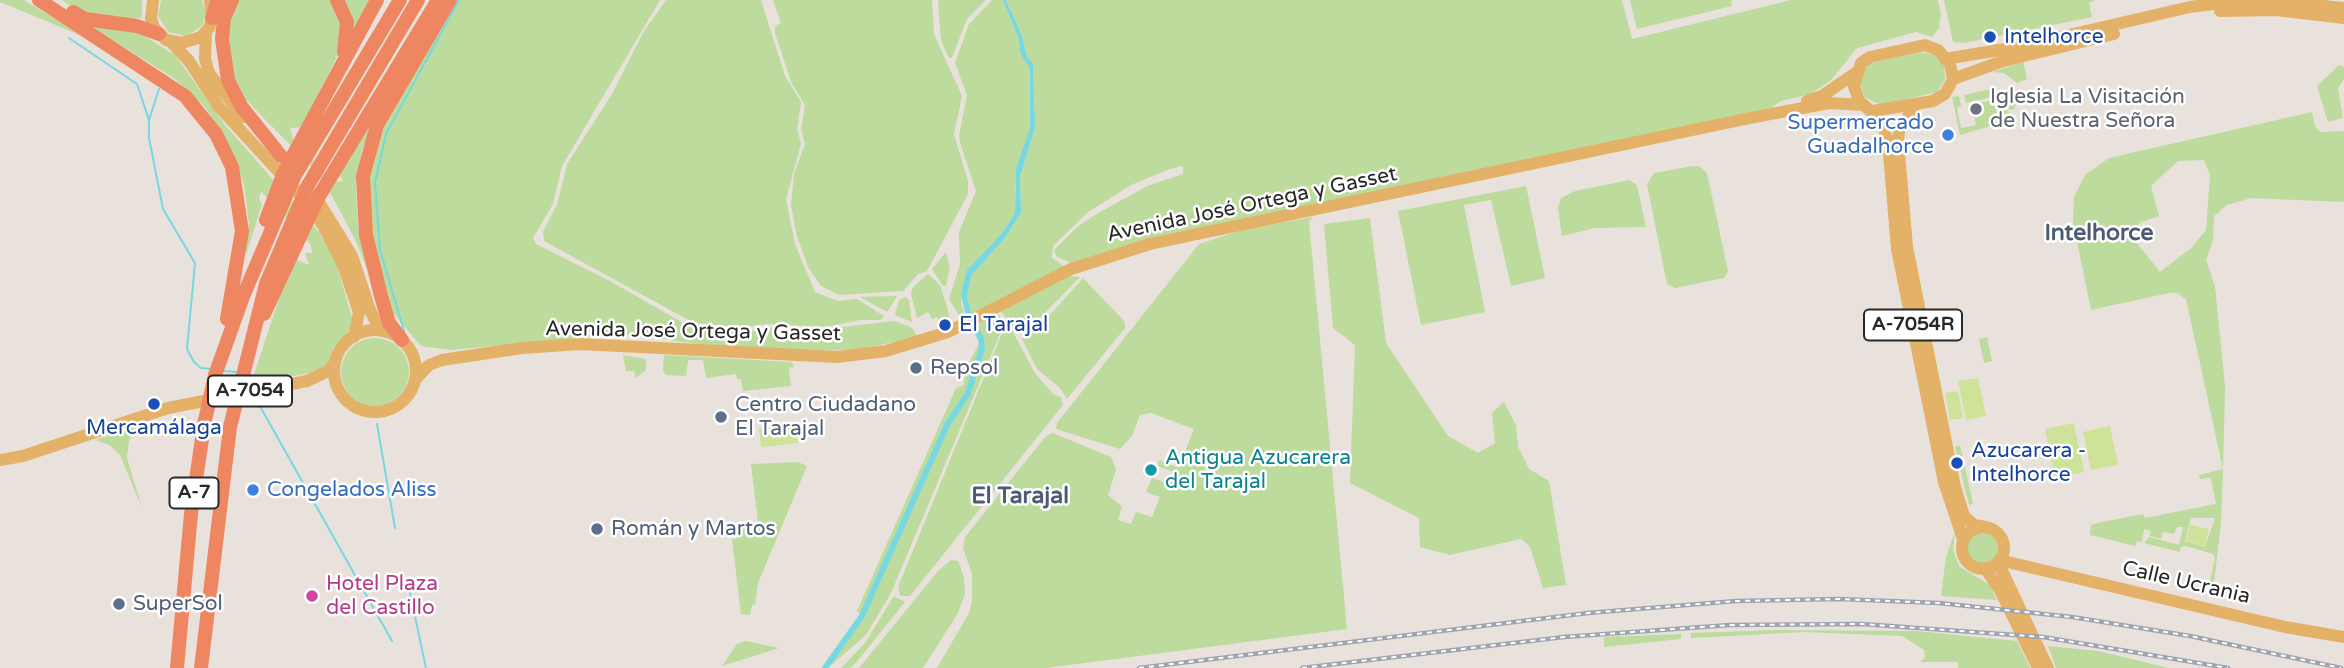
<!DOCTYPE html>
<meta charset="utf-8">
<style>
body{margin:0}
canvas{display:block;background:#e9e1db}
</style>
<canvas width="2344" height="668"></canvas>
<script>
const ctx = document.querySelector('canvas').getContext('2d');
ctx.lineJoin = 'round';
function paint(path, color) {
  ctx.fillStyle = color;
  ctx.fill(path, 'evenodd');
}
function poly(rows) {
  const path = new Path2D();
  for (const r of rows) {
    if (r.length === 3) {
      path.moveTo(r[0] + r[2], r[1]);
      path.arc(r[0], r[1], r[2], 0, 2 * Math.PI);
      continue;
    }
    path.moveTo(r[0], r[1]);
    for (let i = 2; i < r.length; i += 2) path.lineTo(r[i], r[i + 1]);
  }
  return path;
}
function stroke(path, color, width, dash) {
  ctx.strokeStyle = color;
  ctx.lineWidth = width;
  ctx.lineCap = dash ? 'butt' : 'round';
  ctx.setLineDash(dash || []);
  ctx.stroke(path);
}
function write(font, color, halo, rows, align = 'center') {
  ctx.font = font + ' "Varela Round",sans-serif';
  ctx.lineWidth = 5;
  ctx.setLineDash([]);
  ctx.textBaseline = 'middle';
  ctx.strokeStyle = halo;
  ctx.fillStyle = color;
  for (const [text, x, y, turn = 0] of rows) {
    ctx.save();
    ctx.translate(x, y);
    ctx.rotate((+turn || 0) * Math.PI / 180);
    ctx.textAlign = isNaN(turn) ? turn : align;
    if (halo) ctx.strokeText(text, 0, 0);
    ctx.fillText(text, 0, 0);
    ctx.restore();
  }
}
const green = poly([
 [0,0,24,0,82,36,0,2],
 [62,0,142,0,142,18,110,19,73,8],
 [161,0,202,0,206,14,202,26,186,36,168,32,158,16],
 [237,0,331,0,341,22,342,40,337,57,302,127,290,128,293,139,333,182,343,181,338,173,375,117,362,150,356,185,358,227,368,272,356,241,333,198,311,166,246,100,234,76,228,33,230,14],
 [341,0,371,0,352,35],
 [455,0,660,0,562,166,553,204,533,238,536,244,608,280,690,327,752,331,767,328,826,329,895,321,912,328,918,337,860,349,820,351,707,345,622,334,451,350,421,346,393,313,371,234,367,173,377,133],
 [666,0,761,0,785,76,801,102,797,129,801,144,786,199,795,244,815,292,838,301,857,299,884,316,881,320,860,320,826,327,767,324,738,327,694,323,544,241,543,231,557,205,567,164,612,94,644,31],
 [773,0,932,0,934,34,962,96,954,134,968,181,968,194,927,271,918,274,903,291,839,295,821,286,808,267,796,233,791,205,794,174,805,144,801,129,805,105,791,82,775,33,775,26,781,23],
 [938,0,986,0,967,19,952,58,949,58,941,41],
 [992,0,1003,0,1018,37,1021,55,1030,69,1030,128,1015,186,1015,213,1003,232,967,270,961,303,966,317,961,319,949,299,960,264,959,232,976,191,961,146,959,136,967,95,955,63,969,24],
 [1006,0,1622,0,1632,39,1791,0,1938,0,1941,14,1939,28,1932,37,1916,32,1857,48,1831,80,1811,94,1781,101,1771,108,1131,244,1071,263,1057,257,1054,250,1077,227,1095,215,1147,186,1183,174,1183,166,1170,169,1131,185,1088,212,1053,246,1052,258,1065,267,970,315,967,297,971,276,1005,238,1021,213,1020,177,1035,128,1033,65,1027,57,1022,36],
 [1630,0,1731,0,1732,6,1637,29],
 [1944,0,2095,0,2089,3,2092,17,1964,43,1953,42],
 [92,27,138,32,175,55,225,125,319,232,336,263,352,318,350,329,333,348,328,363,320,371,251,384,283,286,295,259,309,265,305,253,312,253,311,245,261,191,259,199,262,204,245,258,249,224,244,185,224,135,204,106,175,79],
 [1919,52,1933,54,1944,66,1945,79,1937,92,1881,105,1864,97,1859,79,1868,64],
 [2023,61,2027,79,2017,83,2004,73,1993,72],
 [2339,65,2344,67,2344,79,2338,88,2343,118,2328,122,2317,86],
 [1992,89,1992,97,1966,103,1964,95],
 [2007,95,2011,103,2017,103,2013,110,2007,108,2009,105,2005,108,2011,115,2006,120,2003,119,1999,100],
 [1959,96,1961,106,1957,108,1961,128,1976,125,1972,105,1992,100,1999,118,1994,125,1960,135,1952,97],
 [2312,112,2315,126,2320,132,2344,131,2344,202,2251,198,2227,205,2214,216,2213,240,2206,260,2215,286,2225,387,2223,470,2221,522,2213,592,2208,590,2215,558,2213,554,2186,546,2181,547,2180,552,2144,543,2149,537,2179,545,2183,527,2177,527,2174,534,2163,532,2161,539,2150,536,2151,531,2144,529,2142,542,2137,541,2135,546,2090,535,2091,525,2097,523,2143,514,2145,518,2216,504,2211,478,2200,479,2199,475,2223,469,2186,299,2177,293,2169,293,2091,310,2073,222,2074,197,2085,175,2109,158],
 [2204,160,2210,175,2206,230,2191,248,2160,272,2129,233,2141,222,2159,216,2151,186,2178,161],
 [2191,518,2215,518,2205,547,2185,541],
 [1692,166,1699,166,1707,173,1728,271,1724,278,1675,288,1667,284,1647,184,1654,173],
 [1629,180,1637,185,1646,227,1595,228,1562,236,1558,208,1561,198,1575,191],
 [1526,186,1545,278,1511,286,1491,200,1464,205,1485,312,1421,325,1398,211],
 [1313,217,1309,222,1347,629,1046,668,937,668,969,613,972,600,972,574,963,548,965,537,1046,436,1053,433,1111,457,1116,469,1108,495,1122,507,1118,520,1131,524,1136,512,1152,517,1160,497,1146,492,1152,478,1169,484,1174,472,1157,466,1159,460,1179,468,1194,429,1151,413,1140,415,1132,436,1120,449,1056,429,1057,423,1199,244,1245,229],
 [1370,218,1386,343,1448,436,1478,453,1495,443,1492,413,1504,402,1516,425,1518,447,1529,469,1549,481,1566,585,1543,588,1530,547,1521,539,1450,555,1420,547,1419,518,1350,483,1355,345,1333,328,1324,224],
 [946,252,950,267,946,286,943,286,932,269],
 [928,274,940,285,948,310,950,321,940,326,937,317,932,319,928,312,917,318,911,294,913,287],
 [1070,276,1080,277,1024,334,1017,332,1001,311],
 [1083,278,1125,322,1125,328,1067,399,1060,388,1037,369,1022,339,1041,325],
 [897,296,887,312,860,297],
 [906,297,909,300,912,322,895,315,899,300],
 [998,314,1005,322,891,593,866,635,828,668,866,614,949,426,971,393,985,347,976,324],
 [1007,321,1035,373,1053,394,1061,397,1063,405,910,596,900,596,898,587],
 [1987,337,1992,361,1984,363,1979,339],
 [375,372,34],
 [979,344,977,364,966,392,945,423,860,614,857,611,956,388,964,385,965,370],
 [623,355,646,359,646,370,636,378,634,371,626,371],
 [664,355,792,362,794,367,789,368,791,386,743,391,741,379,737,379,736,374,706,378,703,360,688,360,686,376,667,375,663,372],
 [143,423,129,440,127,458,142,508,120,455,110,445,95,440],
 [1960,445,1973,504,1969,505,1955,447],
 [798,462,807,466,758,583,755,605,752,605,750,615,741,614,732,539,737,539,736,526,758,523,751,464],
 [1955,531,1953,551,1960,567,1990,585,1997,600,1941,596,1946,557],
 [1982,548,16],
 [951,560,958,561,964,577,965,594,958,613,923,668,859,668,939,570],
 [894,596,905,602,855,664,850,668,841,668,865,643],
 [1776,630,1916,631,2017,641,2030,668,1958,668,1958,662,1920,662,1925,657,1924,650,1902,636,1804,632,1691,638,1691,633],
 [1681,634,1681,639,1604,647,1604,637],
 [746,641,779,648,722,666,737,644],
 [2048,646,2098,651,2169,668,2056,668]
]);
const pitch = poly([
 [1978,378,1986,416,1966,420,1958,381],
 [1958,391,1963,418,1950,420,1945,393],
 [2074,423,2084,472,2055,478,2045,429],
 [796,424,798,443,761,447,759,428],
 [2110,426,2118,465,2091,470,2083,432],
 [2190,525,2209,529,2205,546,2196,544,2196,541,2195,543,2186,541]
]);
const water = poly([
 [1003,0,1006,0,1022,36,1027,57,1033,64,1035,128,1020,177,1021,213,1005,238,971,276,967,297,971,313,966,317,961,294,967,270,1003,232,1015,213,1016,169,1030,128,1030,69,1021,55,1018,37]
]);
const stream = poly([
 [69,38,137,84,149,120],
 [159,89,149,120,149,138,163,209,195,263,187,349,194,362,201,368,212,369],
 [404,331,380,250,375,183,386,134,459,0],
 [224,371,236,372],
 [249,373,254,378],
 [257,401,392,641],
 [377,424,395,528],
 [408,584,426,668]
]);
const canal = poly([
 [825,668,862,616,947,425,968,393,982,348,981,339,971,320]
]);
const major = poly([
 [153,0,151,19,154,28,166,40,182,43,201,37,209,28,212,18,210,0],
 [2220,11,2276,10,2344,18],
 [206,32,205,59,209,73,243,117],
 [171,42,189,61,219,107,304,199,324,227,343,265,359,312,354,337],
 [1945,59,2017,47,2190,7,2229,2,2273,1,2344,8],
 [1953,79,2003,61,2114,34],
 [1807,101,1822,96,1857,72],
 [1915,105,1899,131,1898,141,1907,247,1955,487,1964,516,1974,525,1986,527],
 [1873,111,1933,101,1945,94,1953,79,1950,64,1938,50,1925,45,1870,57,1861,63,1854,86,1859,101,1881,120,1888,142,1897,249,1944,482,1963,539],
 [314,194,352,256,370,310,377,324,386,332],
 [375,371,41],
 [416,379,429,365,442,360,522,348,580,344,837,357,886,351,948,332,1071,269,1150,244,1750,118,1829,103,1864,105],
 [0,460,23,456,168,408,307,381,328,371,335,363],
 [1983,548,21],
 [1999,560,2285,627,2344,637],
 [1998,562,2048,668],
 [1985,568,2000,590,2038,668]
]);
const highway = poly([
 [39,0,185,96,216,134,232,167,242,231,227,319],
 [232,0,224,18,222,39,228,80,241,106,281,156],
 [337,0,347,22,344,52],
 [73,12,85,19,137,26,159,34],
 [212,18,218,0],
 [266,220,284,172,377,0],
 [264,314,319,196,438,0],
 [402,340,389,323,381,296,366,235,363,176,377,125,450,0],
 [177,668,191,514,204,425,215,375,244,294,294,177,400,0],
 [201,668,230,427,266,284,307,187,418,0]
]);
const rail = poly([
 [1139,668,1588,613,1736,601,1839,599,1939,603,2072,617,2190,636,2341,668],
 [1302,668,1564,637,1730,625,1862,624,2043,637,2228,668]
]);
const markers = [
 [1990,37,7,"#1a4fb4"],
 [1976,109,7,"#6b7280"],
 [1948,135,7,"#3f7fe0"],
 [945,325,7,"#1a4fb4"],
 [916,368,7,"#5c6f8a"],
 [154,404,7,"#1a4fb4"],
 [721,417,7,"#5c6f8a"],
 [1957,463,7,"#1a4fb4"],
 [1151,470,7,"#0f9aa8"],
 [253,490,7,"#3f7fe0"],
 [597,529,7,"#5c6f8a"],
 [312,596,7,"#d1479c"],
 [119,604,7,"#5c6f8a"]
];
const shields = [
 [1913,325,98],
 [250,391,84],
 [194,493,49]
];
const shieldNames = [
 ["A-7054R",1913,325],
 ["A-7054",250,391],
 ["A-7",194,493]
];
const transitNames = [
 ["Intelhorce",2004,37],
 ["El Tarajal",959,325],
 ["Mercamálaga",154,428,"center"],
 ["Azucarera -",1971,451],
 ["Intelhorce",1971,475]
];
const worshipNames = [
 ["Iglesia La Visitación",1990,97],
 ["de Nuestra Señora",1990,121]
];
const shopNames = [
 ["Supermercado",1934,123],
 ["Guadalhorce",1934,147],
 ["Congelados Aliss",267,490,"left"]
];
const streetNames = [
 ["Avenida José Ortega y Gasset",1252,205,-12],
 ["Avenida José Ortega y Gasset",693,332,1],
 ["Calle Ucrania",2186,583,13]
];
const serviceNames = [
 ["Repsol",930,368],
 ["Centro Ciudadano",735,405],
 ["El Tarajal",735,429],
 ["Román y Martos",611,529],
 ["SuperSol",133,604]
];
const cultureNames = [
 ["Antigua Azucarera",1165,458],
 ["del Tarajal",1165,482]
];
const hotelNames = [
 ["Hotel Plaza",326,584],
 ["del Castillo",326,608]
];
const neighbourhoodNames = [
 ["Intelhorce",2099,234],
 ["El Tarajal",1020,497]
];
paint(green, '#bcdb9d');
paint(pitch, '#cfe299');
paint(water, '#77d8e2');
stroke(stream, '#77d8e2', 2);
stroke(canal, '#77d8e2', 6);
stroke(major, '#e3b167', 12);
stroke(highway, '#ee8761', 14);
stroke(rail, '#9fa4b1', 4.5);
stroke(rail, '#fff', 2, [5]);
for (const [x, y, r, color] of markers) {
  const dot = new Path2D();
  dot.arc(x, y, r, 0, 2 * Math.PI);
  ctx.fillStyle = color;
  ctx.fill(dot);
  stroke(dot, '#fff', 2.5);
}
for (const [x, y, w] of shields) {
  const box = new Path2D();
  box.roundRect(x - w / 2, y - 15.5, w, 31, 5);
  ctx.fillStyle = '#fff';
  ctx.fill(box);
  stroke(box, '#282828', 2);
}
write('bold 19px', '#282828', null, shieldNames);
write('21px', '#164399', '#fff', transitNames, 'left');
write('21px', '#5b616d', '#fff', worshipNames, 'left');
write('21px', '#366cbe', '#fff', shopNames, 'right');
write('21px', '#282828', '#fff', streetNames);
write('21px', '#4e5e75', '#fff', serviceNames, 'left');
write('21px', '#0d838f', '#fff', cultureNames, 'left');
write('21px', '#b23c85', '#fff', hotelNames, 'left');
write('bold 23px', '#4d5b74', '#fff', neighbourhoodNames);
</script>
